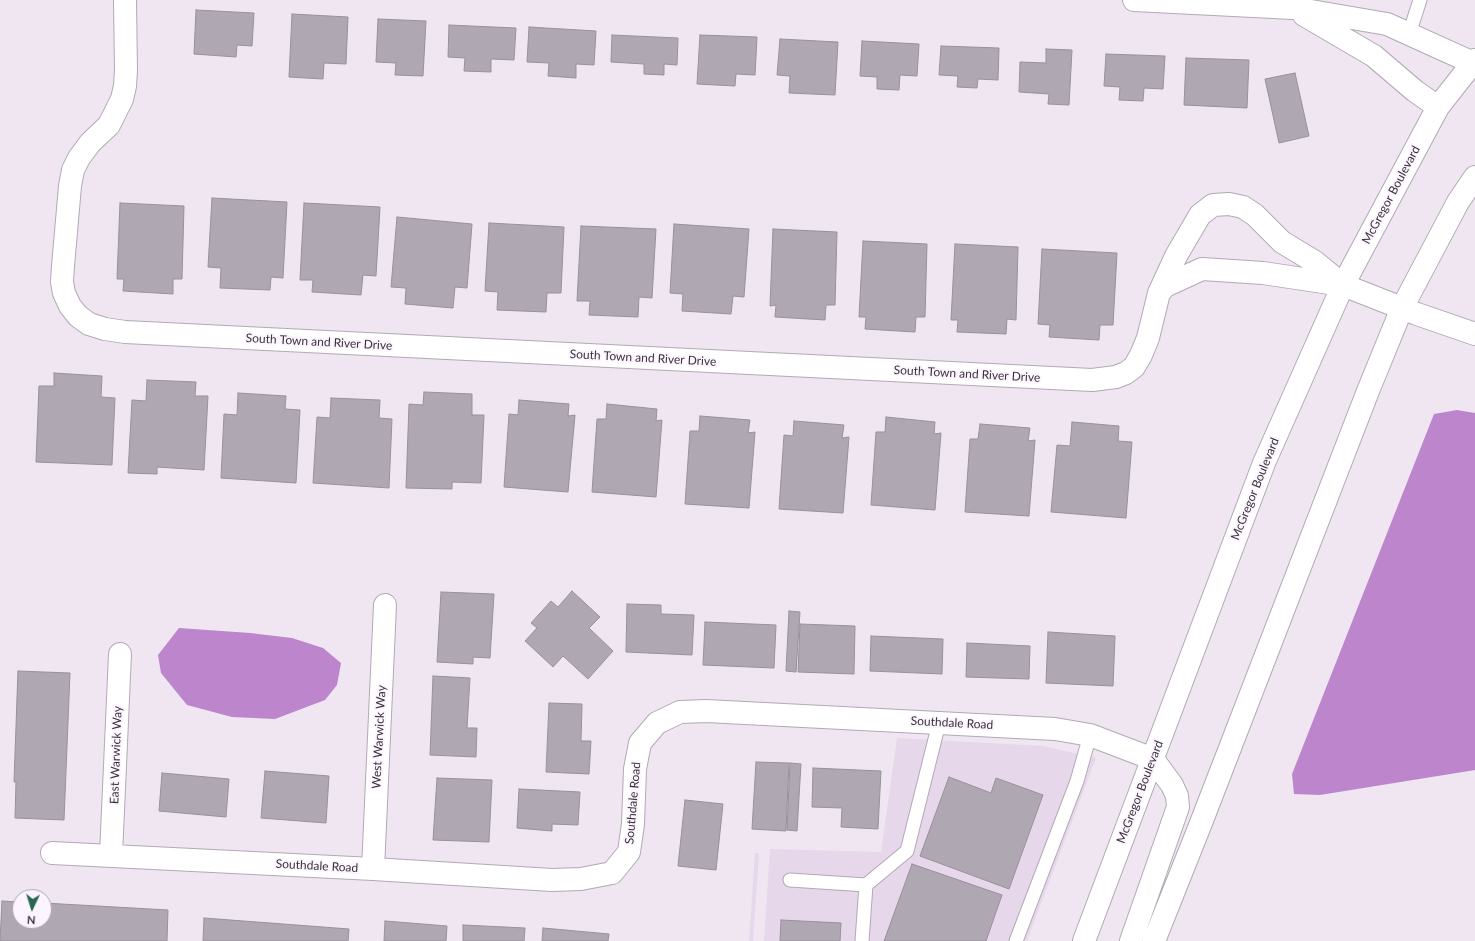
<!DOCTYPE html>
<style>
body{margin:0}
#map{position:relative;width:1475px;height:941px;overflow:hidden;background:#efe6f2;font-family:Lato,sans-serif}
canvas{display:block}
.north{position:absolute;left:12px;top:889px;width:40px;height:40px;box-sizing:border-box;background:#fcf4fe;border:1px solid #ada7ae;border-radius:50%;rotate:184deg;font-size:11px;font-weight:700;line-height:16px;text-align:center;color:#363337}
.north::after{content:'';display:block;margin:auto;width:14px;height:18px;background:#286651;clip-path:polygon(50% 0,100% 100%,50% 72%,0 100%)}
</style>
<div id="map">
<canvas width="1475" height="941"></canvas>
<div class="north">N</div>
</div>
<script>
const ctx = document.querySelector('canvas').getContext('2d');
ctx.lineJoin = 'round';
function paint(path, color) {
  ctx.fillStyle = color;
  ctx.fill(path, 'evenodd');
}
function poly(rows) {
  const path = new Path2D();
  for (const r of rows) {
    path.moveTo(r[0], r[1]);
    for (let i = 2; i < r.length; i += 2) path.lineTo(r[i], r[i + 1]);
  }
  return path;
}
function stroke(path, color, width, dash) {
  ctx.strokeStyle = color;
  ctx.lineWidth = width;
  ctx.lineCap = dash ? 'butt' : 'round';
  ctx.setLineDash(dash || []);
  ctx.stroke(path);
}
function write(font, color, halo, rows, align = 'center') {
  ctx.font = font + ' Lato,sans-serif';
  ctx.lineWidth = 4;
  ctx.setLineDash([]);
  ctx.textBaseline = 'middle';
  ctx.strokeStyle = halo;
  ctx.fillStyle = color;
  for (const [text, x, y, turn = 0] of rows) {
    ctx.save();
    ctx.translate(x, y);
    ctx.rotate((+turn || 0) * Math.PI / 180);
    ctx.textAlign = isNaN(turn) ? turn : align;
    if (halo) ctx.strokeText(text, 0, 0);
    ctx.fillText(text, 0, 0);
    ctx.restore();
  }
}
const built = poly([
 [897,738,1043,746,1096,758,1027,941,764,941,770,849,881,852],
 [755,853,759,853,753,941,749,941]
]);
const water = poly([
 [1457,410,1475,413,1475,770,1320,795,1294,794,1292,774,1434,414],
 [179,628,250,633,292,638,323,648,341,663,337,685,325,700,275,719,232,717,187,705,161,673,158,655]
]);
const building = poly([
 [196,10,254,13,252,46,237,45,236,57,194,54,196,10],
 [292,14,348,17,346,64,324,63,323,79,289,77,292,14],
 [378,19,426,21,423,76,395,75,396,63,376,62,378,19],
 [449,25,516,28,514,60,491,59,491,72,464,71,465,58,448,57,449,25],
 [529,27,596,31,594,65,576,64,576,78,548,76,549,63,527,62,529,27],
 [612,35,678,38,677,65,664,64,664,75,644,74,644,64,611,62,612,35],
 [700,35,757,37,755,75,736,74,735,86,697,84,700,35],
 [780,39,838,42,835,95,789,93,790,76,777,75,780,39],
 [862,41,919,44,917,76,900,75,899,90,877,89,877,77,860,76,862,41],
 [941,46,999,48,998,80,978,79,977,88,957,87,958,76,939,75,941,46],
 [1046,49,1072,50,1069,105,1048,104,1049,94,1019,92,1020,62,1046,63,1046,49],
 [1106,54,1165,56,1163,89,1144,88,1143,101,1119,100,1120,87,1104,86,1106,54],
 [1186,58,1249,60,1247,108,1184,105,1186,58],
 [1295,73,1309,136,1279,143,1265,79,1295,73],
 [212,198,287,202,283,278,271,277,270,290,220,288,221,268,208,267,212,198],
 [120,203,184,206,182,279,173,279,173,294,123,291,124,279,117,279,120,203],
 [304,203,380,207,376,276,363,275,361,295,312,292,313,280,300,280,304,203],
 [397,217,472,224,467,288,455,287,453,308,405,304,406,288,391,287,397,217],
 [489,223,564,227,561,293,547,293,546,312,497,310,498,292,485,291,489,223],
 [674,224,749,229,744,297,733,296,731,314,682,311,683,294,670,293,674,224],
 [581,226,656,229,652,298,639,297,638,317,589,315,590,301,577,301,581,226],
 [773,229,837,232,835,305,826,305,825,320,775,317,776,305,770,306,773,229],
 [863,241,927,244,925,317,916,317,915,332,865,329,866,317,859,317,863,241],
 [955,244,1018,247,1016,320,1007,319,1006,334,957,332,958,320,951,320,955,244],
 [1042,249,1117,253,1113,325,1100,325,1099,340,1049,337,1050,325,1038,324,1042,249],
 [54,373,102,376,101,397,115,398,112,465,36,462,39,386,54,386,54,373],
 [147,380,196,382,195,396,208,396,204,470,157,467,157,474,128,473,132,400,146,401,147,380],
 [424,392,472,394,472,415,484,415,481,483,452,482,452,489,406,488,409,404,423,405,424,392],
 [238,393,286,396,285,409,300,410,296,483,221,478,224,414,237,415,238,393],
 [331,398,380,400,379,418,392,419,389,488,313,483,317,417,330,418,331,398],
 [519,400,569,404,568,416,575,415,568,492,504,487,509,414,518,415,519,400],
 [607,404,657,409,656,421,662,420,656,497,592,492,597,419,606,419,607,404],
 [700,416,750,420,748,433,755,432,749,508,685,504,690,431,699,431,700,416],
 [886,417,935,422,934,434,941,433,935,510,871,505,876,432,885,432,886,417],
 [794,421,844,425,842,438,849,437,843,513,779,509,784,435,793,436,794,421],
 [1072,422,1119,426,1118,441,1132,442,1126,518,1051,512,1057,445,1070,446,1072,422],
 [980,424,1030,428,1028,441,1035,440,1029,516,965,512,970,439,978,439,980,424],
 [572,591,600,617,589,628,613,651,588,679,563,656,553,667,525,641,537,628,531,623,551,601,558,607,572,591],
 [441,592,494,594,490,658,473,657,473,664,437,662,441,592],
 [627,604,661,605,661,614,694,615,692,655,626,652,627,604],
 [789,611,800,612,796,672,786,671,789,611],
 [705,622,776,625,774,668,703,665,705,622],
 [800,624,855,626,854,674,798,672,800,624],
 [1048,632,1115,636,1113,686,1046,683,1048,632],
 [871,636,943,639,942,674,870,671,871,636],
 [967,643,1030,646,1029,679,966,677,967,643],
 [18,671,70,673,64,820,15,818,16,782,14,782,18,671],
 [433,676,470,678,467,728,477,728,476,757,430,755,433,676],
 [549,703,582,704,581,741,591,741,589,774,546,772,549,703],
 [756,762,789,763,786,831,752,829,756,762],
 [790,763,801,764,797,831,787,830,790,763],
 [813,768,881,771,878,829,841,827,842,808,812,807,813,768],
 [265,771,329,776,326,823,261,818,265,771],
 [162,773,229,779,226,817,159,811,162,773],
 [949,777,991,793,996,778,1043,795,1009,889,920,856,949,777],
 [437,778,492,780,489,842,433,840,437,778],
 [519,789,580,792,578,825,552,824,552,831,517,828,519,789],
 [685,800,723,804,716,870,678,866,685,800],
 [912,864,1002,895,986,941,884,941,912,864],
 [2,901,20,902,20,921,44,921,44,903,168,910,167,941,0,941,2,901],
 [204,918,349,929,348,941,203,941,204,918],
 [781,920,841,923,840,941,780,941,781,920],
 [385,921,447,926,446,941,384,941,385,921],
 [463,925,525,928,524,941,463,941,463,925],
 [543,928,609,934,608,941,542,941,543,928]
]);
const service = poly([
 [1409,34,1420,0],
 [790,880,866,885],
 [862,941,866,885,907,851,939,723],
 [1016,941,1077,781,1090,735]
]);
const minor = poly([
 [125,0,126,70,125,86,122,99,109,125,90,143,79,158,73,170,70,186,63,266,62,282,64,293,70,306,78,316,89,324,105,329,125,332,1092,380,1116,377,1126,373,1134,367,1141,355,1148,338,1159,293,1165,286,1202,269,1263,273,1343,285,1417,314,1475,334],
 [1134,0,1293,8,1387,24,1473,63],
 [1304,15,1374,56,1415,91,1438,107],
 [1159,293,1176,256,1200,215,1213,205,1229,204,1243,207,1255,215,1282,242,1315,262,1343,285],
 [52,853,373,869,552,880,581,879,612,873,629,852,633,824,635,769,640,743,657,723,680,712,706,711,1055,729,1090,735,1153,759],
 [111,855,120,654],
 [373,869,385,605]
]);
const secondary = poly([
 [1084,941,1264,463,1343,285,1438,107,1475,60],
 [1131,941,1178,807,1177,796,1172,785,1153,759],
 [1154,941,1201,823,1368,391,1402,308,1458,202,1475,177]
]);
const streetNames = [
 ["McGregor Boulevard",1391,195,-62],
 ["South Town and River Drive",319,342,3],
 ["South Town and River Drive",643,358,3],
 ["South Town and River Drive",967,374,3],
 ["McGregor Boulevard",1255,489,-68],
 ["Southdale Road",952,723,3],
 ["West Warwick Way",379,737,-87],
 ["East Warwick Way",116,755,-88],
 ["McGregor Boulevard",1140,792,-69],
 ["Southdale Road",633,803,-85],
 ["Southdale Road",317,866,3]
];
paint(built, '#e6d8ea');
paint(water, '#bc85cc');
paint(building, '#afa7b2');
stroke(building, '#98909b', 1);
stroke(service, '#b1a9b4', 15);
stroke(minor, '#b1a9b4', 24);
stroke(secondary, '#b1a9b4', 24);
stroke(service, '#fff', 13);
stroke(minor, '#fff', 22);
stroke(secondary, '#fff', 22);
write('12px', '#363337', '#fcf4fe', streetNames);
</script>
